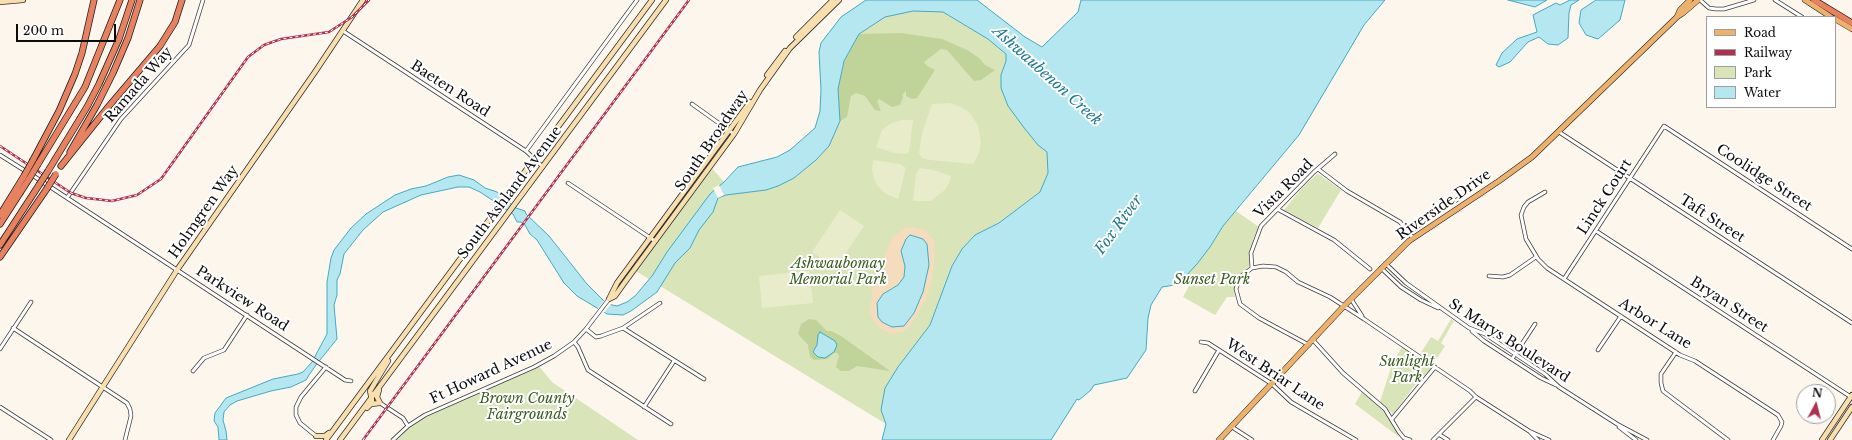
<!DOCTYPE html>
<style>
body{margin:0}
#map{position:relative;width:1852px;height:440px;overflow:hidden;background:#fdf6ec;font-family:"Libre Baskerville",serif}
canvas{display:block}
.legend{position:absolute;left:1706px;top:16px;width:130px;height:92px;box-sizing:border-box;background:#fff;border:1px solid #9e9e9e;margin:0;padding:5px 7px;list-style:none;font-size:12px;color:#0c0c0c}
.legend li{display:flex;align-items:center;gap:8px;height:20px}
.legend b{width:20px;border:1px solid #9e9e9e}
.north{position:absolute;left:1796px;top:384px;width:40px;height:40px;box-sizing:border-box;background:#fff;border:1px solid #9e9e9e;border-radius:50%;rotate:7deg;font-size:11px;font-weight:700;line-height:16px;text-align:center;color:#0c0c0c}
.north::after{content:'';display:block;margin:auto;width:14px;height:18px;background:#af3152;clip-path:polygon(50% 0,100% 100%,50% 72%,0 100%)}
.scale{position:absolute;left:16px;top:24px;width:100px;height:18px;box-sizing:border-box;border:2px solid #0c0c0c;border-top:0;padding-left:5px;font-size:12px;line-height:14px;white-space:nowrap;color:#0c0c0c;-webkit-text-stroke:3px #fff;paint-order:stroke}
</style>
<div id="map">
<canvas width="1852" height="440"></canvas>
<ul class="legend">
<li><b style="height:5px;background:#ecb26d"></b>Road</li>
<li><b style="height:5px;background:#af3152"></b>Railway</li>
<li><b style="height:11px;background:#d9e4b9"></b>Park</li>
<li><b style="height:11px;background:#b5e7f0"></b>Water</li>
</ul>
<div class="north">N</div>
<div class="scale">200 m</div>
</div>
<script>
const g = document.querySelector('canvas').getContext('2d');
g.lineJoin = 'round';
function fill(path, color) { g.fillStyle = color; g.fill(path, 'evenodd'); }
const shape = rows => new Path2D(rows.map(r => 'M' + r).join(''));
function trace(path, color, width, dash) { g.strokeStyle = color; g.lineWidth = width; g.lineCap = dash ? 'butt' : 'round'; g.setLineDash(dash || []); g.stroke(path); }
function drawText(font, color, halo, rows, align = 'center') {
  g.font = font + ' "Libre Baskerville",serif'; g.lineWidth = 4; g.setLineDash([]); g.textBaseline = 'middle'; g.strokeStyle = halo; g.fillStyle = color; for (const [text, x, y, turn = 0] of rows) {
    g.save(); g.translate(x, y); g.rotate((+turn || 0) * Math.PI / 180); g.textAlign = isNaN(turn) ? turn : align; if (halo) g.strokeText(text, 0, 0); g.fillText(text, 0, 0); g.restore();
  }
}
fill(shape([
 [912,11,943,12,988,39,1006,54,1006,61,1001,75,1038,145,1047,152,1048,173,1040,192,999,223,975,235,962,249,952,266,930,325,898,367,881,410,886,424,634,270,710,166,724,182,726,195,766,190,840,121,838,89,844,61,859,34,885,17],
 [1317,174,1320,175,1341,190,1318,228,1284,210,1303,187],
 [1236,211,1259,227,1254,237,1249,257,1250,265,1236,280,1234,287,1235,297,1227,297,1215,315,1183,297,1189,286,1181,281,1210,247,1223,226],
 [1451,319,1454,321,1441,343,1445,346,1434,363,1420,354,1431,337,1438,341],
 [1403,346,1433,367,1415,385,1393,414,1380,402,1393,361],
 [538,365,552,382,638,440,393,440,408,426,425,415],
 [1362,392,1379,406,1389,416,1399,437,1355,404]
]), '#d9e4b9');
fill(shape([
 [901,33,942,39,967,50,979,58,985,65,995,70,981,80,974,81,947,50,941,49,924,62,927,66,935,70,917,98,912,99,906,96,906,91,902,95,903,97,900,105,892,107,879,99,877,101,881,111,875,110,865,96,856,93,851,96,847,117,840,121,838,89,844,62,859,34],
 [809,319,816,320,827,331,831,331,841,336,890,371,857,366,849,371,841,371,836,367,839,356,837,353,834,353,827,359,814,360,810,357,808,345,798,334,801,324]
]), '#c0d49a');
fill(shape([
 [913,227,927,231,934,240,935,255,932,281,925,301,911,325,903,332,892,334,880,329,871,317,869,309,873,294,871,291,878,273,875,271,878,265,881,265,891,239,905,228]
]), '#f5dcbd');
fill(shape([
 [949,103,961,107,969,112,978,125,981,142,979,153,973,164,930,160,922,158,919,153,922,133,932,104],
 [901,120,913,120,909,152,906,154,894,153,876,147,882,130,890,124],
 [873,160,900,164,906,168,898,199,886,194,876,184,872,171],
 [920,168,933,170,951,176,950,181,945,190,931,201,913,201,916,174],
 [840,210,864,226,836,268,812,252],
 [809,271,813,303,762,308,759,276]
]), '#e8ecca');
const water = shape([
 [866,0,977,0,1025,37,1042,47,1078,12,1081,0,1385,0,1364,25,1299,135,1223,226,1210,247,1197,264,1183,279,1175,285,1162,287,1151,305,1148,318,1146,350,1127,378,1094,385,1091,390,1079,400,1077,399,1051,440,882,440,886,424,881,410,885,388,898,367,930,325,952,266,962,249,975,235,999,223,1040,192,1048,173,1047,152,1038,145,1025,129,1008,106,1001,88,1001,75,1006,61,1006,54,988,39,943,12,913,11,885,17,859,34,844,61,838,89,840,121,829,146,816,160,794,178,778,186,766,190,726,195,718,198,713,212,699,230,690,248,675,263,657,292,631,311,623,315,607,314,577,296,564,283,537,240,530,234,525,225,521,222,517,222,513,214,480,192,469,187,458,187,421,195,383,212,363,230,344,254,340,274,337,280,337,295,334,305,337,339,316,365,309,375,306,380,291,387,271,391,237,401,230,405,224,412,223,420,226,431,227,440,219,440,218,427,214,421,215,413,226,398,273,379,298,374,303,372,312,362,327,334,327,282,331,258,334,250,351,228,366,214,395,195,411,189,426,186,448,177,459,175,474,180,485,188,497,192,516,208,525,211,526,214,549,236,587,284,604,301,612,305,617,306,627,302,635,296,652,276,667,252,710,194,724,182,738,167,777,157,790,150,815,128,820,111,821,90,819,52,821,43,841,17,866,0],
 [1508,0,1547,0,1535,7,1508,0],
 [1570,0,1579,0,1571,5,1569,13,1568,38,1558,45,1548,44,1539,37,1528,42,1510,62,1499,67,1496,65,1502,53,1517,39,1537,32,1533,15,1556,3,1560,5,1570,0],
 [1596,0,1625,0,1620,20,1598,39,1586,35,1579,23,1581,10,1596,0],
 [910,235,923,239,927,244,929,265,923,292,914,313,904,326,892,327,882,322,878,317,877,303,883,294,898,285,904,277,905,266,901,251,906,239,910,235],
 [820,332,835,341,837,345,834,352,825,358,818,357,813,352,817,345,818,335,820,332]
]);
fill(water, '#b5e7f0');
trace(water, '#43aac1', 1);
fill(shape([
 [719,185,724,195,718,198,713,188],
 [605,299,612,303,603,314,596,311]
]), '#fdf6ec');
const street = shape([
 [1700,0,1709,8,1716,9,1724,9,1754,0],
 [1775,0,1802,17],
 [343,31,526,151,543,167],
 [692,104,734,134],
 [1559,132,1852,323],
 [526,151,637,0],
 [0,155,27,172],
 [1318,169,1347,191,1400,222,1413,238],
 [32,175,345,380,351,381],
 [568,183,655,241],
 [1545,192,1528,202,1524,207,1521,215,1526,239,1538,259,1547,268,1680,355,1695,361,1778,415,1782,422,1781,426,1773,440],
 [67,198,121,119,189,45,203,0],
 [1279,210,1334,240,1370,269],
 [1596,231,1851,397],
 [1408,233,1461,197],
 [1386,264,1406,283,1469,328,1485,334,1545,374,1559,387,1617,424,1647,440],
 [1252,268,1251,253,1261,226,1314,172,1335,154],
 [1381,268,1401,287,1421,300,1438,308],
 [1489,276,1503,277,1510,275,1536,257],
 [1564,279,1664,126,1852,249],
 [1351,299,1362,316],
 [13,328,127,403,130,409,131,416,125,440],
 [623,328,704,379],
 [586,329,609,299],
 [1472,331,1484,341,1541,378,1556,385],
 [1313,340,1343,373,1385,409,1399,432,1404,438,1410,440],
 [574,342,578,347,588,370,671,424],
 [1201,342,1208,343,1272,384,1291,402,1356,440],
 [1309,345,1259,318,1240,304,1236,289,1240,277,1252,268,1263,266,1276,267,1286,272,1298,282,1330,297,1364,319,1470,391,1476,397,1529,431,1549,440],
 [0,349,31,302],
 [1598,350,1621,316],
 [1676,352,1661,374,1661,383,1663,391,1728,440],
 [1512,359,1535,324],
 [193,371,204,358,224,350,247,315],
 [1195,391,1219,350],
 [380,403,403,418,408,426],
 [0,407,51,440],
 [644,407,674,361],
 [1392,419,1435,367],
 [1232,427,1252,440],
 [1619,427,1636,440],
 [1530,432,1538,440],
 [1440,435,1448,440],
 [316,436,300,423,296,415,296,407,301,397,326,367],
 [393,440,408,426,425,415,534,367,554,356,574,342,586,329,596,337,601,336,623,328,660,303],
 [1433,440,1476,397]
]);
const secondary = shape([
 [0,2,23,0],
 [796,37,833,0],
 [767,75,785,51],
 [609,299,615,296,625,282,734,134,760,90,790,48,839,0],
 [609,299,617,283,750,102],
 [372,400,370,391,388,361],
 [367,408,371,404,380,403,377,397,379,390],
 [316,436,325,436,329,433],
 [69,440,177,270,315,72,363,0],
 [326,440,652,0],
 [340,440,666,0],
 [1822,440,1852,395],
 [1830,440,1852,407]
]);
const primary = shape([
 [1805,0,1831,17],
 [1677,17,1680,10,1690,0],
 [1835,19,1852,29],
 [1219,440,1344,306,1409,241,1499,181,1532,157,1677,17,1683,13,1698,0]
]);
const highway = shape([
 [1814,0,1852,23],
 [70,152,97,105,113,73,128,38,140,0],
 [33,160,59,111,75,74,82,53,94,0],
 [38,164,85,87,120,0],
 [61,166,109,106,160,46,175,22,182,0],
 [48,171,87,107,99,84,119,39,132,0],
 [0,215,24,176],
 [0,224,29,179],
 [0,245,39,185],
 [0,257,46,190]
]);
trace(street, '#3f3f3f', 4.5);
trace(secondary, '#2e2e2e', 6);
trace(primary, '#1d1d1d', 6);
trace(highway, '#1d1d1d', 7);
trace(street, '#fff', 3);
trace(secondary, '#f8dfad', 4.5);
trace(primary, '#ecb26d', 5);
trace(highway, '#e78160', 5.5);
const rail = shape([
 [0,146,71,193,86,198,112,201,137,195,161,179,248,57,264,45,281,39,329,32,352,17,369,0],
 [363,440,689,0]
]);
trace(rail, '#af3152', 2.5);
trace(rail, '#fff', 1, [3]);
const highwayBridge = shape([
 [24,176,33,160],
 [29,179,38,164],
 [39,185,48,171],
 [46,190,56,174]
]);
trace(highwayBridge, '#1d1d1d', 7, []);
trace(highwayBridge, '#e78160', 5.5);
drawText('14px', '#0c0c0c', '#fff', [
 ["Ramada Way",139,85,-49],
 ["Baeten Road",450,89,33],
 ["South Broadway",712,141,-56],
 ["Coolidge Street",1764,178,33],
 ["Vista Road",1284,189,-45],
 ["South Ashland Avenue",510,193,-53],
 ["Linck Court",1605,197,-57],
 ["Riverside Drive",1444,205,-35],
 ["Holmgren Way",204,212,-55],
 ["Taft Street",1712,219,33],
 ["Parkview Road",242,299,33],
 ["Bryan Street",1729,305,33],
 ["Arbor Lane",1655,324,32],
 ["St Marys Boulevard",1509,341,33],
 ["Ft Howard Avenue",491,372,-25],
 ["West Briar Lane",1275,375,34]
]);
drawText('italic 14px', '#3b5d22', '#fff', [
 ["Ashwaubomay",838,264],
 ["Memorial Park",838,280],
 ["Sunset Park",1212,280],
 ["Sunlight",1407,362],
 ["Park",1407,378],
 ["Brown County",527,399],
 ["Fairgrounds",527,415]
]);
drawText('italic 15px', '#217992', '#fff', [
 ["Ashwaubenon Creek",1047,76,42],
 ["Fox River",1119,225,-54]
]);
</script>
